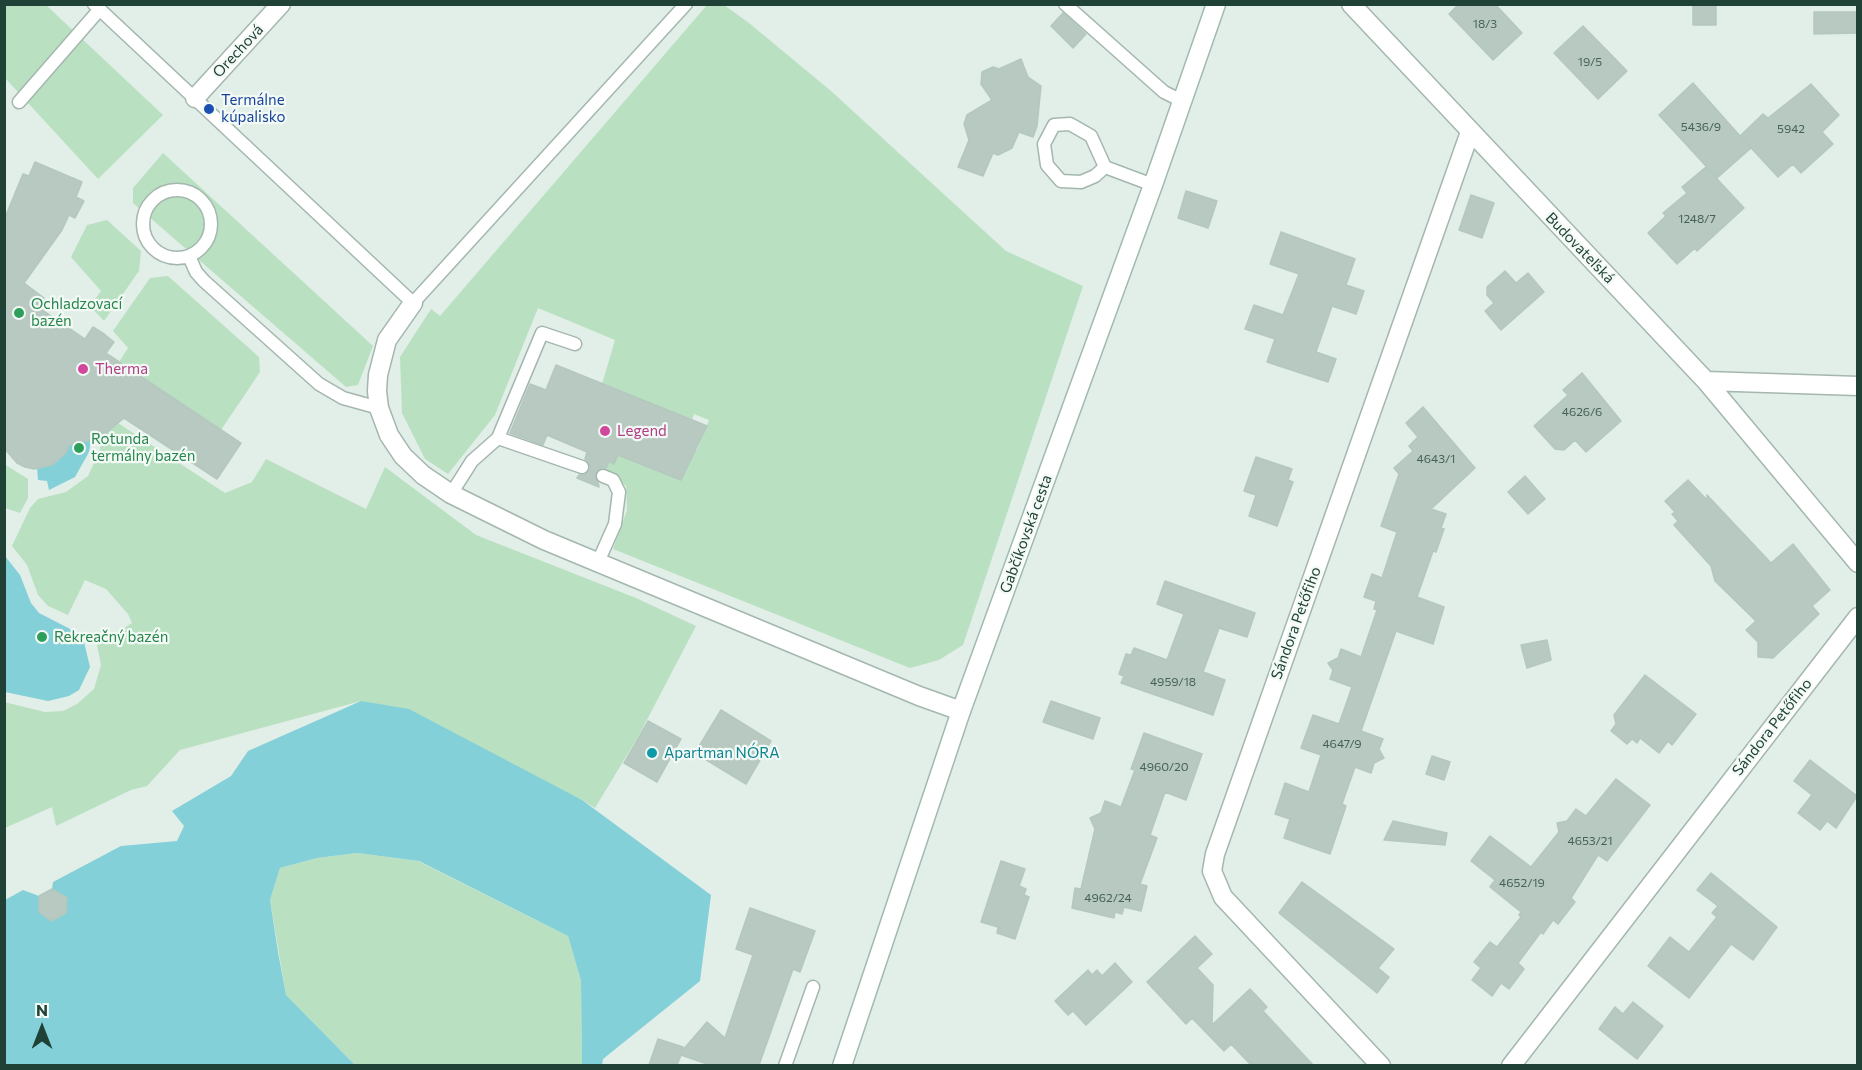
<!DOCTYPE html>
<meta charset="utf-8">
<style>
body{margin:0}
#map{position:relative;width:1862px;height:1070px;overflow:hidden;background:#e2eee8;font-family:Commissioner,sans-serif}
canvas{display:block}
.frame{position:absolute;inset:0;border:6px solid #204136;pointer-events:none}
.north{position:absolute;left:12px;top:998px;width:60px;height:60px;-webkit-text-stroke:4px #f3faf6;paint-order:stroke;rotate:0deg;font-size:16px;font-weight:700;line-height:24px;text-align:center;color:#204136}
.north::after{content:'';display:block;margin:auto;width:21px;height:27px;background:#204136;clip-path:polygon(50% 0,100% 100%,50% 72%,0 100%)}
</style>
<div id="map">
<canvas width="1862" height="1070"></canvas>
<div class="frame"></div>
<div class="north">N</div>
</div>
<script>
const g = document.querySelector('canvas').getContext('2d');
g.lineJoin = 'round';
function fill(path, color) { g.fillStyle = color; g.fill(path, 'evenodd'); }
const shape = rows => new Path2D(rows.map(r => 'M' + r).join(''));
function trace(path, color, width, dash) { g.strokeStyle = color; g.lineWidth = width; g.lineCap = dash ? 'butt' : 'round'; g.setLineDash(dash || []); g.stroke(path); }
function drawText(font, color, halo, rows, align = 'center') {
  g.font = font + ' Commissioner,sans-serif'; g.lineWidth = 4.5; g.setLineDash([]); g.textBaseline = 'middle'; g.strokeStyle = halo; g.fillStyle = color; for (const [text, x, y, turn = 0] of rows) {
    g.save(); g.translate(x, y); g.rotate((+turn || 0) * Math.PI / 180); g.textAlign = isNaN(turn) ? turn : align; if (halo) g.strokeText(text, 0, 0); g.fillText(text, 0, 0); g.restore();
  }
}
fill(shape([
 [5,5,46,5,163,115,98,179,5,78],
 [707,5,724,5,749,23,831,91,1006,251,1083,286,963,645,939,660,910,668,613,549,627,510,626,486,606,469,609,461,614,463,618,455,697,450,709,420,694,414,692,420,602,384,615,340,538,308,495,415,448,474,425,459,402,413,400,357,431,309,440,316],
 [163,153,373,346,358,385,346,387,133,203,133,188],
 [107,220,141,251,139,271,104,321,90,306,101,291,71,257,87,225],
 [168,276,259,357,260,372,221,430,119,362,128,348,113,331,150,278],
 [118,423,225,493,252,482,266,459,366,509,385,467,476,535,636,598,696,626,639,735,595,808,582,800,361,701,180,750,147,786,131,790,56,826,52,807,5,828,4,702,45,712,63,711,77,704,94,689,101,665,97,645,132,623,128,614,106,589,85,580,68,615,48,606,38,595,27,565,12,546,30,508,38,499,66,492,88,476,100,450,100,438],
 [4,464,28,479,28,498,20,513,5,508],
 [357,853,418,861,568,936,581,981,582,1065,355,1065,286,995,270,900,280,868,317,858]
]), '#b9e1c1');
fill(shape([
 [71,436,91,440,89,452,75,477,49,490,47,481,38,480,37,468,52,465,59,460,52,453,66,453],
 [5,556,20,575,31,603,39,613,76,632,84,642,90,667,79,690,69,696,48,701,5,692],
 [361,701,409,709,582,800,711,895,700,981,603,1059,602,1065,582,1065,581,981,568,936,419,861,357,853,317,858,280,868,270,900,278,952,286,995,355,1065,5,1066,5,900,23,890,39,896,52,889,53,882,121,846,177,841,184,826,172,811,231,776,248,751]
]), '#84d0d8');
const building = shape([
 [1459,4,1495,4,1522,33,1493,60,1449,14,1459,4],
 [1693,4,1716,4,1716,25,1693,25,1693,4],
 [1814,12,1857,12,1857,33,1814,34,1814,12],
 [1063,13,1086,34,1073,48,1051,26,1063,13],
 [1583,26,1627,71,1598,99,1554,53,1583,26],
 [1021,59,1028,77,1041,86,1037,126,1033,137,1019,132,1012,148,998,155,993,153,983,176,958,167,969,140,964,124,967,115,992,100,981,84,982,72,993,67,999,69,1021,59],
 [1693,83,1740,136,1763,114,1768,118,1811,84,1839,115,1822,132,1833,144,1801,173,1793,164,1778,177,1741,137,1751,148,1717,178,1659,115,1693,83],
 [35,162,82,182,76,197,84,201,75,218,69,215,62,230,24,283,44,298,38,307,85,339,93,327,104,334,114,342,106,353,241,443,217,479,124,418,100,438,69,445,66,453,52,465,34,469,25,467,17,463,4,448,4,220,23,174,29,176,35,162],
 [1706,167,1744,208,1697,251,1695,248,1677,264,1648,233,1666,216,1663,213,1687,193,1682,187,1706,167],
 [1186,191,1217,201,1208,228,1178,218,1186,191],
 [1471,195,1494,203,1482,238,1459,230,1471,195],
 [1281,232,1355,259,1346,285,1364,291,1356,314,1332,306,1316,352,1336,359,1328,382,1267,362,1275,339,1245,329,1254,305,1283,315,1299,274,1270,264,1281,232],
 [1505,271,1516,283,1528,273,1544,292,1501,330,1485,311,1494,303,1487,295,1487,287,1505,271],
 [556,365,707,426,681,480,618,455,614,464,609,461,606,468,601,468,596,472,599,487,577,478,579,475,584,475,590,470,590,465,585,459,587,452,547,435,543,445,510,433,530,384,546,390,556,365],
 [1582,373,1621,421,1586,452,1575,440,1564,450,1555,449,1534,426,1568,395,1563,390,1582,373],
 [1423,407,1475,468,1431,509,1446,514,1441,528,1444,529,1436,552,1433,551,1417,597,1444,607,1433,644,1396,631,1361,731,1383,739,1379,749,1384,758,1374,763,1371,773,1355,767,1342,804,1346,806,1330,854,1284,838,1290,819,1275,814,1285,783,1309,792,1321,755,1301,748,1313,715,1339,724,1352,687,1330,679,1333,670,1328,663,1338,658,1341,649,1361,657,1377,610,1374,609,1376,601,1364,597,1372,574,1382,578,1397,532,1381,526,1399,474,1394,468,1413,451,1409,446,1418,437,1406,423,1423,407],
 [1256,457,1292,469,1288,480,1293,482,1277,526,1249,516,1256,495,1244,491,1256,457],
 [1525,476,1545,499,1528,514,1508,492,1525,476],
 [1688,480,1707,500,1707,495,1771,563,1793,544,1830,590,1812,606,1819,614,1773,658,1758,657,1758,642,1746,630,1756,621,1715,581,1711,566,1674,525,1678,521,1672,514,1675,512,1665,501,1688,480],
 [1165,581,1255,613,1247,637,1219,628,1203,672,1225,680,1213,715,1121,683,1124,676,1119,674,1126,654,1131,655,1134,648,1167,660,1184,614,1157,604,1165,581],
 [1547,640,1551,660,1527,668,1521,645,1547,640],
 [1645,675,1696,714,1672,745,1668,741,1659,753,1640,738,1637,743,1632,739,1627,744,1611,731,1616,724,1614,715,1645,675],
 [1051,701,1100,718,1093,739,1043,722,1051,701],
 [721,710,771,741,746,784,695,753,721,710],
 [648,721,681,739,657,782,624,763,648,721],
 [1144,733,1202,754,1186,800,1165,792,1150,835,1157,838,1140,884,1147,886,1141,911,1124,907,1122,914,1115,912,1114,918,1072,908,1075,888,1081,889,1095,829,1090,818,1101,813,1105,801,1121,807,1135,770,1131,769,1144,733],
 [1432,756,1450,762,1444,780,1426,774,1432,756],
 [1810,760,1857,796,1836,828,1827,821,1820,830,1798,813,1812,795,1794,781,1810,760],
 [1616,779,1650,805,1607,861,1598,855,1571,898,1575,902,1558,924,1553,920,1543,934,1541,932,1518,963,1524,969,1509,989,1501,983,1492,996,1472,980,1481,968,1474,962,1490,942,1497,947,1521,917,1519,915,1521,912,1490,887,1495,880,1471,861,1490,836,1531,867,1559,832,1557,823,1567,821,1576,809,1586,816,1616,779],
 [1393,821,1447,833,1445,845,1384,840,1393,821],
 [1001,861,1025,869,1019,886,1026,889,1024,895,1029,897,1015,939,997,933,998,927,981,922,1001,861],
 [1711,873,1777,927,1753,960,1731,944,1689,998,1648,966,1670,937,1689,952,1717,917,1712,913,1718,906,1697,890,1711,873],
 [1302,882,1394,949,1378,968,1389,977,1377,993,1279,913,1302,882],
 [52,889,67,898,66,913,51,921,39,912,39,896,52,889],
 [750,908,815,931,800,972,793,969,759,1065,710,1065,681,1055,677,1065,649,1065,658,1039,683,1047,682,1051,707,1022,725,1038,753,955,736,949,750,908],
 [1195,936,1212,954,1197,968,1213,985,1212,1025,1250,989,1267,1007,1263,1011,1313,1065,1251,1065,1231,1044,1224,1051,1192,1018,1186,1024,1147,982,1195,936],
 [1115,963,1132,982,1086,1025,1073,1011,1068,1015,1055,1001,1088,970,1092,975,1097,970,1102,976,1115,963],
 [1633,1002,1663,1026,1637,1059,1599,1029,1615,1007,1623,1014,1633,1002]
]);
fill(building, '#b7c9c1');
trace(building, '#b4c8bf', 1.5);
const service = shape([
 [94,4,413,303,686,4],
 [1065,4,1164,92,1182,101],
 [19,102,100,9],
 [1105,167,1095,176,1081,182,1061,181,1047,165,1044,144,1054,125,1070,124,1091,136,1105,167,1153,185],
 '143 224a34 34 0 1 1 68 0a34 34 0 1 1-68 0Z',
 [189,256,196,272,204,281,319,384,343,398,379,408],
 [498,438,542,333,575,344],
 [451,494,472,461,498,438,582,467],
 [598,562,615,524,619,492,613,480,603,476],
 [785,1066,813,987]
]);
const minor = shape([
 [1351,4,1706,381,1858,386],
 [195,98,281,4],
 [413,303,387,340,378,375,377,391,379,408,389,435,403,456,423,475,451,494,544,540,919,696,961,711],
 [1706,381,1858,563],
 [1381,1066,1223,897,1212,871,1215,854,1470,132],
 [1511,1066,1858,617]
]);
const secondary = shape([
 [842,1066,961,711,1153,185,1216,4]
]);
trace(service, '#a4b7af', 15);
trace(minor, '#a4b7af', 21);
trace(secondary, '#9fbbaf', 21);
trace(service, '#fff', 12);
trace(minor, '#fff', 18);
trace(secondary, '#fff', 18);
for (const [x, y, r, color] of [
 [209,109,6,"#1a4fb4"],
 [19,313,6,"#2e9e5b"],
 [83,369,6,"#d1479c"],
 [605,431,6,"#d1479c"],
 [79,448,6,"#2e9e5b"],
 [42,637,6,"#2e9e5b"],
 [652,753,6,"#0f9aa8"]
]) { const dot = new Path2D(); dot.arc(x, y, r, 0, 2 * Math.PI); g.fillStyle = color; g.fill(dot); trace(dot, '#f3faf6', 2); }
drawText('12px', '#466359', null, [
 ["18/3",1485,24],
 ["19/5",1590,62],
 ["5436/9",1701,127],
 ["5942",1791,129],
 ["1248/7",1697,219],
 ["4626/6",1582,412],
 ["4643/1",1436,459],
 ["4959/18",1173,682],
 ["4647/9",1342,744],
 ["4960/20",1164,767],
 ["4653/21",1590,841],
 ["4652/19",1522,883],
 ["4962/24",1108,898]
]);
drawText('15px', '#204136', '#f3faf6', [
 ["Orechová",238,51,-47],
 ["Budovateľská",1580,248,46],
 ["Gabčíkovská cesta",1026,534,-70],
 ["Sándora Petőfiho",1296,623,-70],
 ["Sándora Petőfiho",1772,727,-52]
]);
drawText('15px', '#164399', '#f3faf6', [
 ["Termálne",221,100],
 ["kúpalisko",221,117]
], 'left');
drawText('15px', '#27864d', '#f3faf6', [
 ["Ochladzovací",31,304],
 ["bazén",31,321],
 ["Rotunda",91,439],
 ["termálny bazén",91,456],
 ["Rekreačný bazén",54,637]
], 'left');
drawText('15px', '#b23c85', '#f3faf6', [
 ["Therma",95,369],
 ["Legend",617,431]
], 'left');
drawText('15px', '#0d838f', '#f3faf6', [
 ["Apartman NÓRA",664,753]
], 'left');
</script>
